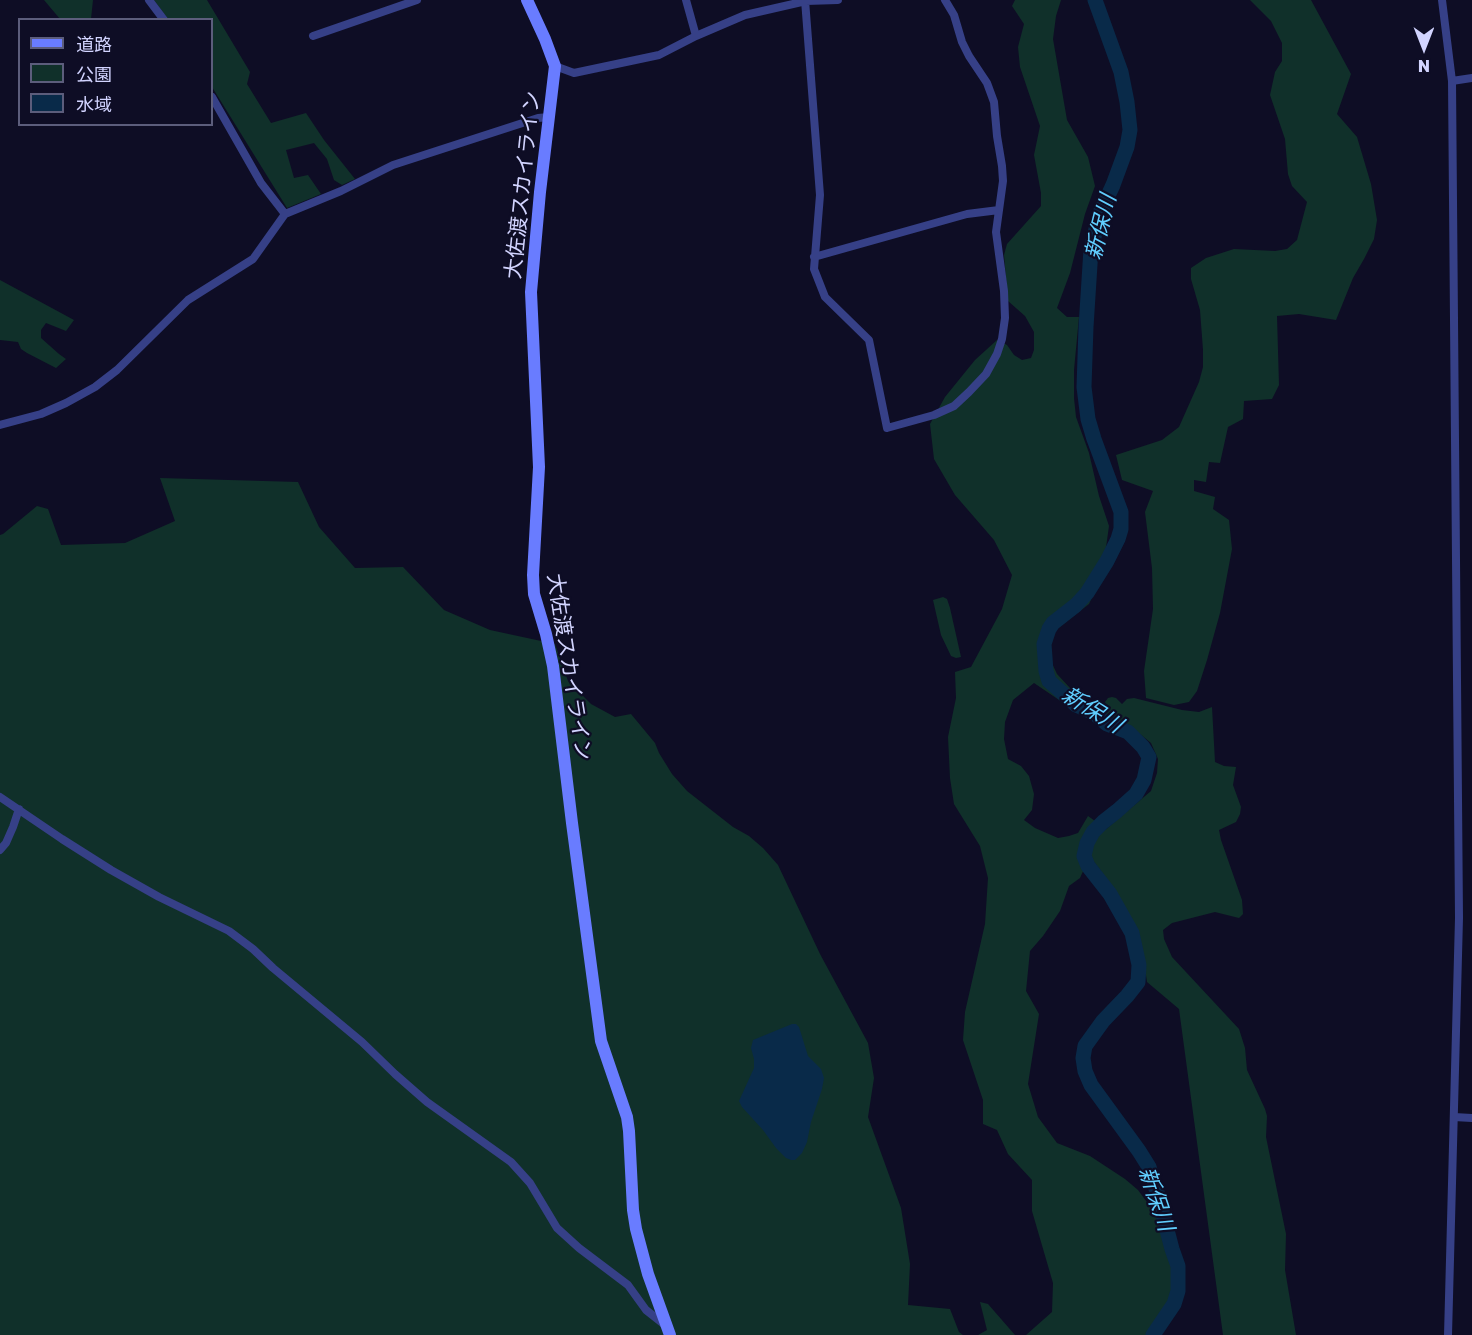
<!DOCTYPE html>
<meta charset="utf-8">
<style>
body{margin:0}
#map{position:relative;width:1472px;height:1335px;overflow:hidden;background:#0e0d25;font-family:"Golos Text","Noto Sans JP",sans-serif}
canvas{display:block}
.legend{position:absolute;left:18px;top:18px;width:195px;height:108px;box-sizing:border-box;background:#0e0d25;border:2px solid #5c5d7c;margin:0;padding:8px 10px;list-style:none;font-size:18px;color:#d2d4ff}
.legend li{display:flex;align-items:center;gap:12px;height:30px}
.legend b{width:30px;border:2px solid #5c5d7c}
.north{position:absolute;left:1394px;top:18px;width:60px;height:60px;-webkit-text-stroke:4px #0e0d25;paint-order:stroke;rotate:180deg;font-size:16px;font-weight:700;line-height:24px;text-align:center;color:#d2d4ff}
.north::after{content:'';display:block;margin:auto;width:21px;height:27px;background:#d2d4ff;clip-path:polygon(50% 0,100% 100%,50% 72%,0 100%)}
</style>
<div id="map">
<canvas width="1472" height="1335"></canvas>
<ul class="legend">
<li><b style="height:8px;background:#697cff"></b>道路</li>
<li><b style="height:16px;background:#10302a"></b>公園</li>
<li><b style="height:16px;background:#092a49"></b>水域</li>
</ul>
<div class="north">N</div>
</div>
<script>
const g = document.querySelector('canvas').getContext('2d');
g.lineJoin = 'round';
function fill(path, color) { g.fillStyle = color; g.fill(path, 'evenodd'); }
const shape = rows => new Path2D(rows.map(r => 'M' + r).join(''));
function trace(path, color, width, dash) { g.strokeStyle = color; g.lineWidth = width; g.lineCap = dash ? 'butt' : 'round'; g.setLineDash(dash || []); g.stroke(path); }
function drawText(font, color, halo, rows, align = 'center') {
  g.font = font + ' "Golos Text","Noto Sans JP",sans-serif'; g.lineWidth = 4.5; g.setLineDash([]); g.textBaseline = 'middle'; g.strokeStyle = halo; g.fillStyle = color; for (const [text, x, y, turn = 0] of rows) {
    g.save(); g.translate(x, y); g.rotate((+turn || 0) * Math.PI / 180); g.textAlign = isNaN(turn) ? turn : align; if (halo) g.strokeText(text, 0, 0); g.fillText(text, 0, 0); g.restore();
  }
}
fill(shape([
 [44,0,93,0,91,19,60,19],
 [154,0,207,0,250,72,247,84,271,123,306,113,324,140,355,179,342,185,334,180,327,159,314,143,286,150,294,178,308,175,321,194,287,208,212,87,212,20,168,19],
 [1015,0,1061,0,1056,16,1053,39,1067,120,1088,157,1095,186,1085,214,1070,273,1057,308,1067,317,1079,317,1074,370,1074,398,1076,417,1089,453,1099,496,1109,526,1102,576,1089,604,1052,633,1049,657,1057,674,1070,688,1086,695,1083,704,1074,708,1065,704,1034,683,1013,700,1005,722,1004,739,1008,759,1021,766,1029,776,1034,794,1032,810,1024,820,1035,828,1058,838,1069,836,1078,833,1088,816,1095,821,1084,840,1080,855,1084,869,1080,878,1069,886,1060,911,1043,936,1030,951,1026,991,1039,1014,1028,1084,1038,1117,1057,1143,1090,1156,1125,1179,1138,1190,1155,1213,1173,1269,1173,1290,1168,1305,1147,1335,1026,1335,1052,1312,1053,1283,1032,1211,1032,1180,1008,1154,997,1130,983,1124,983,1100,963,1040,965,1012,985,924,988,878,980,846,954,804,950,778,948,737,956,698,955,672,971,667,1002,609,1012,575,994,540,955,495,934,459,930,424,945,397,975,360,997,340,1007,345,1014,355,1022,360,1031,358,1034,350,1034,332,1025,316,1008,301,1004,255,1007,244,1041,206,1041,193,1034,155,1040,126,1020,67,1018,47,1024,24,1012,6],
 [1250,0,1311,0,1351,74,1337,114,1357,137,1371,184,1377,220,1374,239,1364,259,1353,278,1336,320,1299,314,1277,316,1279,385,1272,399,1244,401,1243,419,1228,427,1220,463,1209,462,1206,482,1194,480,1194,491,1215,497,1213,509,1229,520,1232,549,1220,613,1207,660,1197,691,1189,702,1174,705,1146,698,1144,671,1153,609,1152,568,1145,512,1153,491,1122,480,1116,455,1162,440,1179,427,1199,382,1203,367,1203,350,1200,310,1191,279,1191,268,1206,258,1234,249,1275,251,1287,249,1297,240,1307,202,1292,186,1288,174,1285,139,1270,95,1275,72,1282,61,1282,43,1271,21],
 [0,280,74,320,66,331,46,323,41,330,41,338,59,354,66,359,56,368,27,353,21,349,18,342,0,340],
 [160,478,298,482,319,527,355,568,403,567,444,610,490,630,555,644,568,681,591,704,615,717,631,714,655,743,659,753,672,774,687,791,733,827,749,836,763,848,778,865,820,954,868,1043,874,1078,868,1117,901,1208,910,1264,908,1305,950,1309,959,1332,963,1335,0,1335,0,535,3,534,37,506,48,509,61,545,125,543,175,521],
 [943,597,947,599,950,608,961,657,956,658,951,656,941,635,933,600],
 [1112,697,1116,698,1122,704,1127,699,1134,698,1182,710,1199,712,1212,707,1215,762,1224,766,1236,767,1233,785,1241,807,1240,814,1236,822,1219,830,1221,840,1242,900,1243,914,1239,918,1215,912,1172,923,1163,930,1164,939,1172,957,1239,1029,1245,1048,1247,1070,1265,1109,1267,1116,1266,1137,1286,1234,1285,1270,1296,1335,1223,1335,1179,1009,1147,982,1143,955,1132,923,1110,883,1091,858,1092,845,1098,836,1151,791,1157,773,1158,759,1151,743,1129,725,1113,721,1107,718,1104,711,1107,708,1105,702,1108,698],
 [980,1302,988,1304,1015,1335,1018,1335,978,1335,987,1330]
]), '#10302a');
fill(shape([
 [792,1024,796,1024,799,1027,808,1056,821,1069,824,1078,822,1089,811,1122,807,1142,802,1153,795,1160,791,1160,786,1158,776,1148,763,1130,742,1107,739,1101,754,1068,754,1059,751,1048,753,1040]
]), '#092a49');
trace(shape([
 [1095,0,1121,72,1127,102,1130,130,1127,147,1113,185,1100,213,1091,249,1086,327,1084,387,1088,419,1094,439,1121,512,1121,529,1118,539,1107,561,1087,593,1076,605,1053,623,1049,629,1044,644,1046,671,1049,681,1076,705,1094,713,1107,724,1128,732,1143,747,1149,757,1144,780,1136,794,1117,811,1103,822,1093,832,1087,843,1084,856,1088,866,1110,894,1132,933,1139,965,1138,982,1127,996,1103,1021,1085,1046,1083,1058,1085,1071,1091,1085,1139,1151,1149,1167,1157,1192,1172,1249,1178,1266,1178,1291,1174,1304,1153,1335]
]), '#092a49', 15);
trace(shape([
 [149,0,164,20],
 [686,0,696,36],
 [805,0,820,195,814,269,825,297,869,340,887,428,934,415,954,406,969,392,986,374,997,354,1002,339,1005,318,1004,291,996,232,1003,181,1002,166,997,136,994,102,987,83,969,56,962,42,954,15,945,0],
 [1442,0,1452,81,1459,918,1448,1335],
 [313,36,417,0],
 [555,66,574,73,659,55,696,36,745,15,806,1,838,0],
 [1452,81,1472,78],
 [212,97,261,183,285,214],
 [814,257,967,214,999,210],
 [0,425,41,414,66,403,95,387,117,370,188,300,253,259,285,214,341,191,393,165,538,118,549,117],
 [0,797,62,839,111,870,159,897,229,931,253,949,273,968,362,1042,395,1074,427,1102,511,1162,530,1183,557,1228,579,1248,628,1285,646,1310,665,1325],
 [0,850,6,843,13,827,19,809],
 [1454,1117,1472,1118]
]), '#364087', 8);
trace(shape([
 [527,0,545,39,555,66,540,192,531,292,539,467,533,575,534,594,546,634,553,666,572,823,601,1041,627,1117,629,1131,633,1210,636,1229,648,1274,670,1335]
]), '#697cff', 12);
drawText('21px', '#d2d4ff', '#0e0d25', [
 ["大佐渡スカイライン",523,185,-84],
 ["大佐渡スカイライン",569,667,81]
]);
drawText('italic 22px', '#60ceff', '#0e0d25', [
 ["新保川",1101,227,-76],
 ["新保川",1092,710,32],
 ["新保川",1156,1199,71]
]);
</script>
